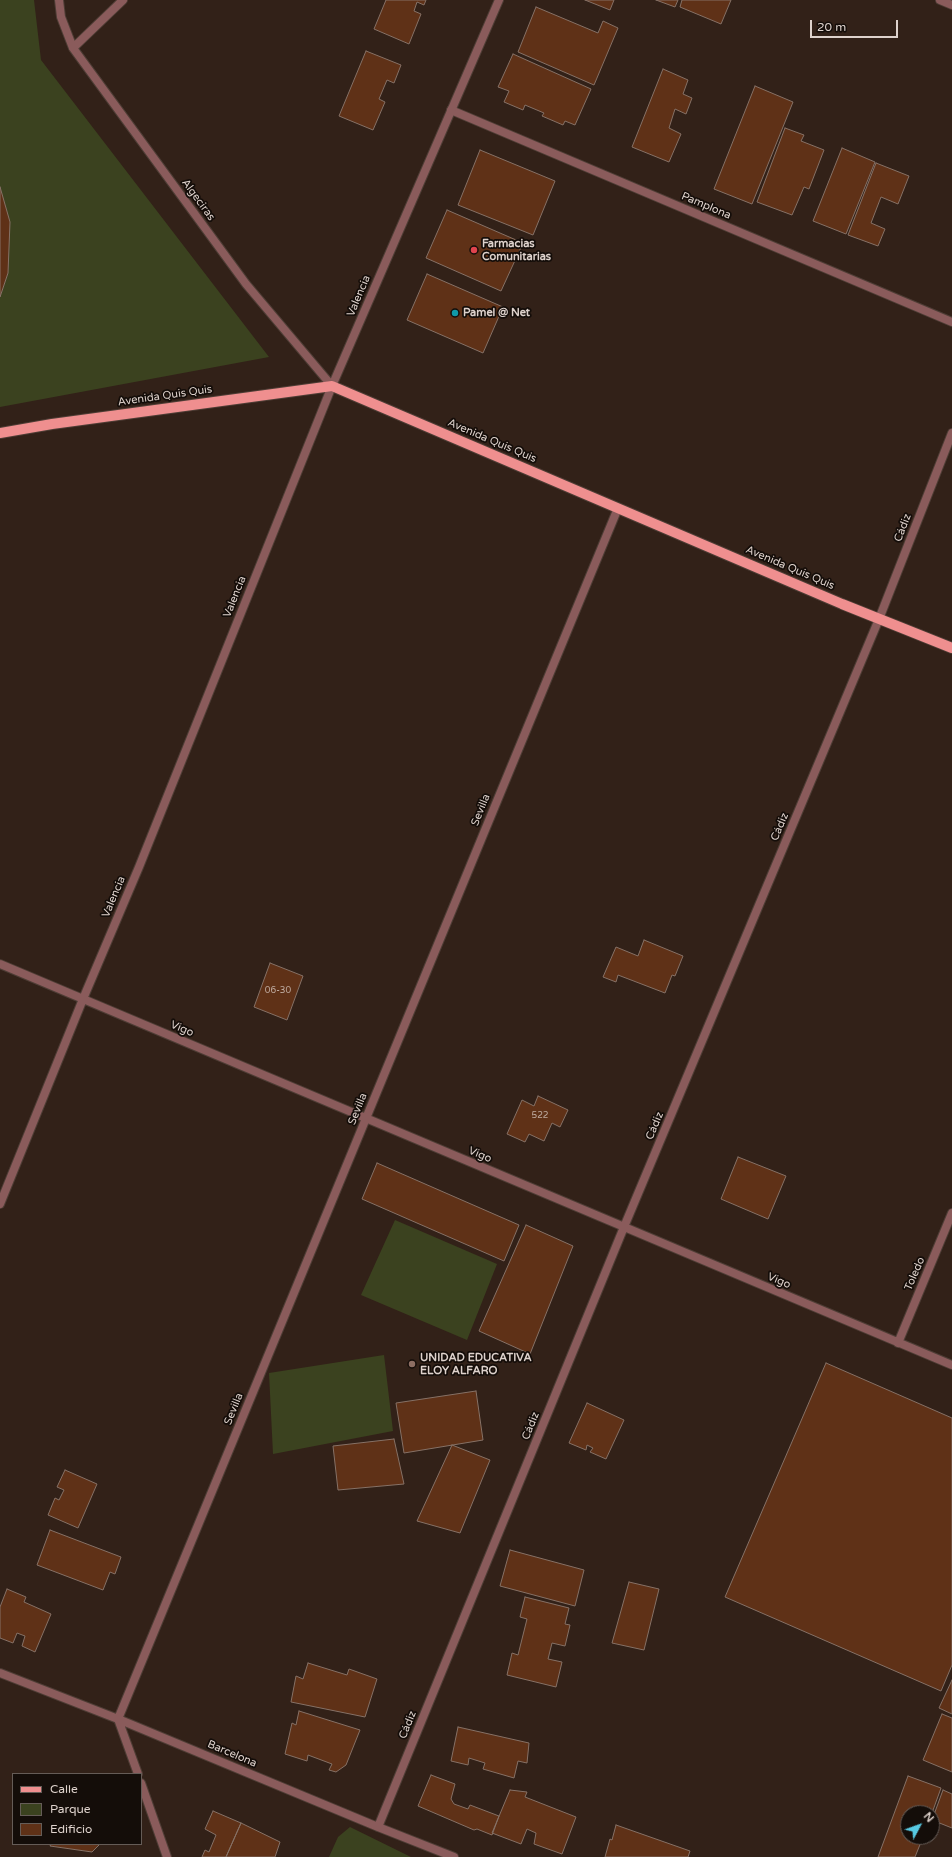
<!DOCTYPE html>
<meta charset="utf-8">
<style>
body{margin:0}
#map{position:relative;width:952px;height:1857px;overflow:hidden;background:#322118;font-family:"Varela Round",sans-serif}
canvas{display:block}
.legend{position:absolute;left:12px;top:1773px;width:130px;height:72px;box-sizing:border-box;background:#140d09;border:1px solid #655c57;margin:0;padding:5px 7px;list-style:none;font-size:12px;color:#ded2cc}
.legend li{display:flex;align-items:center;gap:8px;height:20px}
.legend b{width:20px;border:1px solid #655c57}
.north{position:absolute;left:900px;top:1805px;width:40px;height:40px;box-sizing:border-box;background:#140d09;border:1px solid #655c57;border-radius:50%;rotate:49deg;font-size:11px;font-weight:700;line-height:16px;text-align:center;color:#ded2cc}
.north::after{content:'';display:block;margin:auto;width:14px;height:18px;background:#57c9e2;clip-path:polygon(50% 0,100% 100%,50% 72%,0 100%)}
.scale{position:absolute;left:810px;top:20px;width:88px;height:18px;box-sizing:border-box;border:2px solid #ded2cc;border-top:0;padding-left:5px;font-size:12px;line-height:14px;white-space:nowrap;color:#ded2cc;-webkit-text-stroke:3px #140d09;paint-order:stroke}
</style>
<div id="map">
<canvas width="952" height="1857"></canvas>
<ul class="legend">
<li><b style="height:5px;background:#ef8f8f"></b>Calle</li>
<li><b style="height:11px;background:#3b421f"></b>Parque</li>
<li><b style="height:11px;background:#5f3117"></b>Edificio</li>
</ul>
<div class="north">N</div>
<div class="scale">20 m</div>
</div>
<script>
const g = document.querySelector('canvas').getContext('2d');
g.lineJoin = 'round';
function fill(path, color) { g.fillStyle = color; g.fill(path, 'evenodd'); }
const shape = rows => new Path2D(rows.map(r => 'M' + r).join(''));
function trace(path, color, width, dash) { g.strokeStyle = color; g.lineWidth = width; g.lineCap = dash ? 'butt' : 'round'; g.setLineDash(dash || []); g.stroke(path); }
function drawText(font, color, halo, rows, align = 'center') {
  g.font = font + ' "Varela Round",sans-serif'; g.lineWidth = 3.5; g.setLineDash([]); g.textBaseline = 'middle'; g.strokeStyle = halo; g.fillStyle = color; for (const [text, x, y, turn = 0] of rows) {
    g.save(); g.translate(x, y); g.rotate((+turn || 0) * Math.PI / 180); g.textAlign = isNaN(turn) ? turn : align; if (halo) g.strokeText(text, 0, 0); g.fillText(text, 0, 0); g.restore();
  }
}
fill(shape([
 [0,0,34,0,41,60,269,357,0,407],
 [395,1220,497,1264,467,1340,361,1295],
 [384,1355,393,1431,273,1454,269,1373],
 [350,1827,411,1857,329,1857,338,1837]
]), '#3b421f');
const building = shape([
 [386,0,426,0,424,5,417,2,414,11,421,14,409,44,374,29,386,0],
 [585,0,614,0,610,10,585,0],
 [656,0,678,0,675,7,656,0],
 [682,0,731,0,721,24,680,7,682,0],
 [536,7,598,33,603,21,618,28,594,85,518,52,536,7],
 [366,51,401,65,394,83,387,80,379,99,385,102,373,130,339,116,366,51],
 [513,54,591,89,575,125,565,121,563,125,542,116,544,113,525,105,523,110,504,102,509,91,498,87,513,54],
 [663,69,688,80,683,94,692,98,686,114,675,109,669,128,681,134,669,162,632,147,663,69],
 [755,86,793,102,752,204,714,189,755,86],
 [785,128,804,135,801,141,824,150,809,189,804,187,792,215,757,202,785,128],
 [842,148,875,162,846,234,813,221,842,148],
 [480,150,555,181,533,235,458,205,480,150],
 [876,163,909,176,898,204,881,197,871,223,885,229,878,246,848,235,876,163],
 [0,187,10,222,8,273,0,297,0,187],
 [447,210,523,243,501,291,426,258,447,210],
 [427,274,503,307,483,353,407,320,427,274],
 [644,940,683,956,675,976,672,975,665,993,618,975,616,982,603,977,616,947,638,956,644,940],
 [270,963,303,976,287,1020,254,1007,270,963],
 [538,1096,568,1110,560,1127,552,1123,544,1141,529,1134,525,1142,507,1134,522,1100,534,1106,538,1096],
 [738,1157,786,1176,768,1219,721,1199,738,1157],
 [377,1163,519,1225,504,1261,362,1199,377,1163],
 [526,1225,573,1246,530,1354,479,1331,526,1225],
 [826,1363,952,1418,952,1665,941,1691,725,1597,826,1363],
 [476,1391,483,1440,404,1453,396,1403,476,1391],
 [587,1403,624,1420,606,1459,590,1452,593,1448,587,1445,586,1450,569,1443,587,1403],
 [394,1439,404,1484,338,1490,333,1446,394,1439],
 [452,1445,490,1460,460,1533,417,1521,452,1445],
 [65,1470,97,1484,78,1528,48,1515,55,1498,59,1500,64,1490,57,1487,65,1470],
 [50,1530,121,1557,115,1574,110,1572,103,1590,37,1565,50,1530],
 [510,1550,584,1570,575,1606,500,1586,510,1550],
 [629,1582,659,1589,644,1650,612,1643,629,1582],
 [7,1589,26,1597,24,1602,51,1614,35,1652,22,1646,25,1636,17,1633,13,1643,0,1638,0,1607,7,1589],
 [525,1597,569,1608,565,1624,570,1625,565,1646,552,1643,548,1659,562,1662,556,1687,507,1675,512,1653,518,1655,527,1619,520,1617,525,1597],
 [308,1663,347,1675,349,1669,377,1679,365,1717,291,1702,296,1676,303,1679,308,1663],
 [952,1680,952,1714,939,1708,952,1680],
 [299,1711,360,1730,346,1765,336,1772,329,1770,332,1764,308,1755,307,1761,285,1754,292,1723,296,1725,299,1711],
 [942,1714,952,1718,952,1772,923,1760,942,1714],
 [458,1727,529,1743,527,1763,518,1761,514,1778,483,1769,485,1763,469,1758,468,1765,451,1761,458,1727],
 [431,1775,455,1784,451,1799,454,1804,468,1809,470,1805,499,1816,492,1835,477,1829,474,1830,418,1806,431,1775],
 [908,1776,941,1788,932,1813,908,1813,908,1837,923,1837,915,1857,878,1857,908,1776],
 [510,1790,527,1792,525,1797,576,1817,562,1854,534,1844,536,1833,527,1829,521,1844,492,1833,510,1790],
 [943,1790,952,1794,952,1828,932,1820,943,1790],
 [213,1811,241,1823,226,1857,202,1857,205,1850,209,1852,216,1835,205,1829,213,1811],
 [241,1823,280,1842,275,1857,226,1857,241,1823],
 [616,1825,690,1851,688,1857,605,1857,610,1839,612,1840,616,1825],
 [51,1844,100,1844,92,1852,50,1846,51,1844]
]);
fill(building, '#5f3117');
trace(building, '#867166', 1);
const minor = shape([
 [940,0,952,5],
 [73,48,123,0],
 [451,110,952,322],
 [0,964,952,1365],
 [0,1204,83,999,139,867,332,386,246,284,73,48,61,17,59,0],
 [898,1343,952,1213],
 [0,1673,118,1719,378,1827,454,1857],
 [118,1719,618,508],
 [118,1719,138,1774],
 [141,1783,167,1857],
 [378,1827,624,1227,879,619,952,433]
]);
const tertiary = shape([
 [332,386,499,0]
]);
const primary = shape([
 [0,433,52,424,332,386,842,604,952,648]
]);
trace(minor, '#4e3d35', 10);
trace(tertiary, '#4e3d35', 10);
trace(primary, '#4e3d35', 12);
trace(minor, '#8a5b5b', 8);
trace(tertiary, '#8a5b5b', 8);
trace(primary, '#ef8f8f', 10);
for (const [x, y, r, color] of [
 [474,250,4,"#e0444e"],
 [455,313,4,"#0f9aa8"],
 [412,1364,4,"#8d6e63"]
]) { const dot = new Path2D(); dot.arc(x, y, r, 0, 2 * Math.PI); g.fillStyle = color; g.fill(dot); trace(dot, '#140d09', 1.5); }
drawText('9px', '#beaa9f', null, [
 ["06-30",278,991],
 ["522",540,1116]
]);
drawText('11px', '#ded2cc', '#140d09', [
 ["Algeciras",198,200,54],
 ["Pamplona",706,206,23],
 ["Valencia",359,296,-67],
 ["Avenida Quis Quis",165,396,-8],
 ["Avenida Quis Quis",492,441,23],
 ["Cádiz",903,528,-69],
 ["Avenida Quis Quis",790,568,23],
 ["Valencia",235,597,-68],
 ["Sevilla",481,810,-68],
 ["Cádiz",780,827,-67],
 ["Valencia",114,897,-67],
 ["Vigo",182,1029,23],
 ["Sevilla",358,1109,-68],
 ["Cádiz",655,1126,-67],
 ["Vigo",480,1155,23],
 ["Toledo",915,1274,-67],
 ["Vigo",779,1281,23],
 ["Sevilla",234,1409,-68],
 ["Cádiz",531,1426,-68],
 ["Cádiz",408,1725,-68],
 ["Barcelona",232,1754,23]
]);
drawText('bold 11px', '#ded2cc', '#140d09', [
 ["Farmacias",482,244],
 ["Comunitarias",482,257],
 ["Pamel @ Net",463,313],
 ["UNIDAD EDUCATIVA",420,1358],
 ["ELOY ALFARO",420,1371]
], 'left');
</script>
